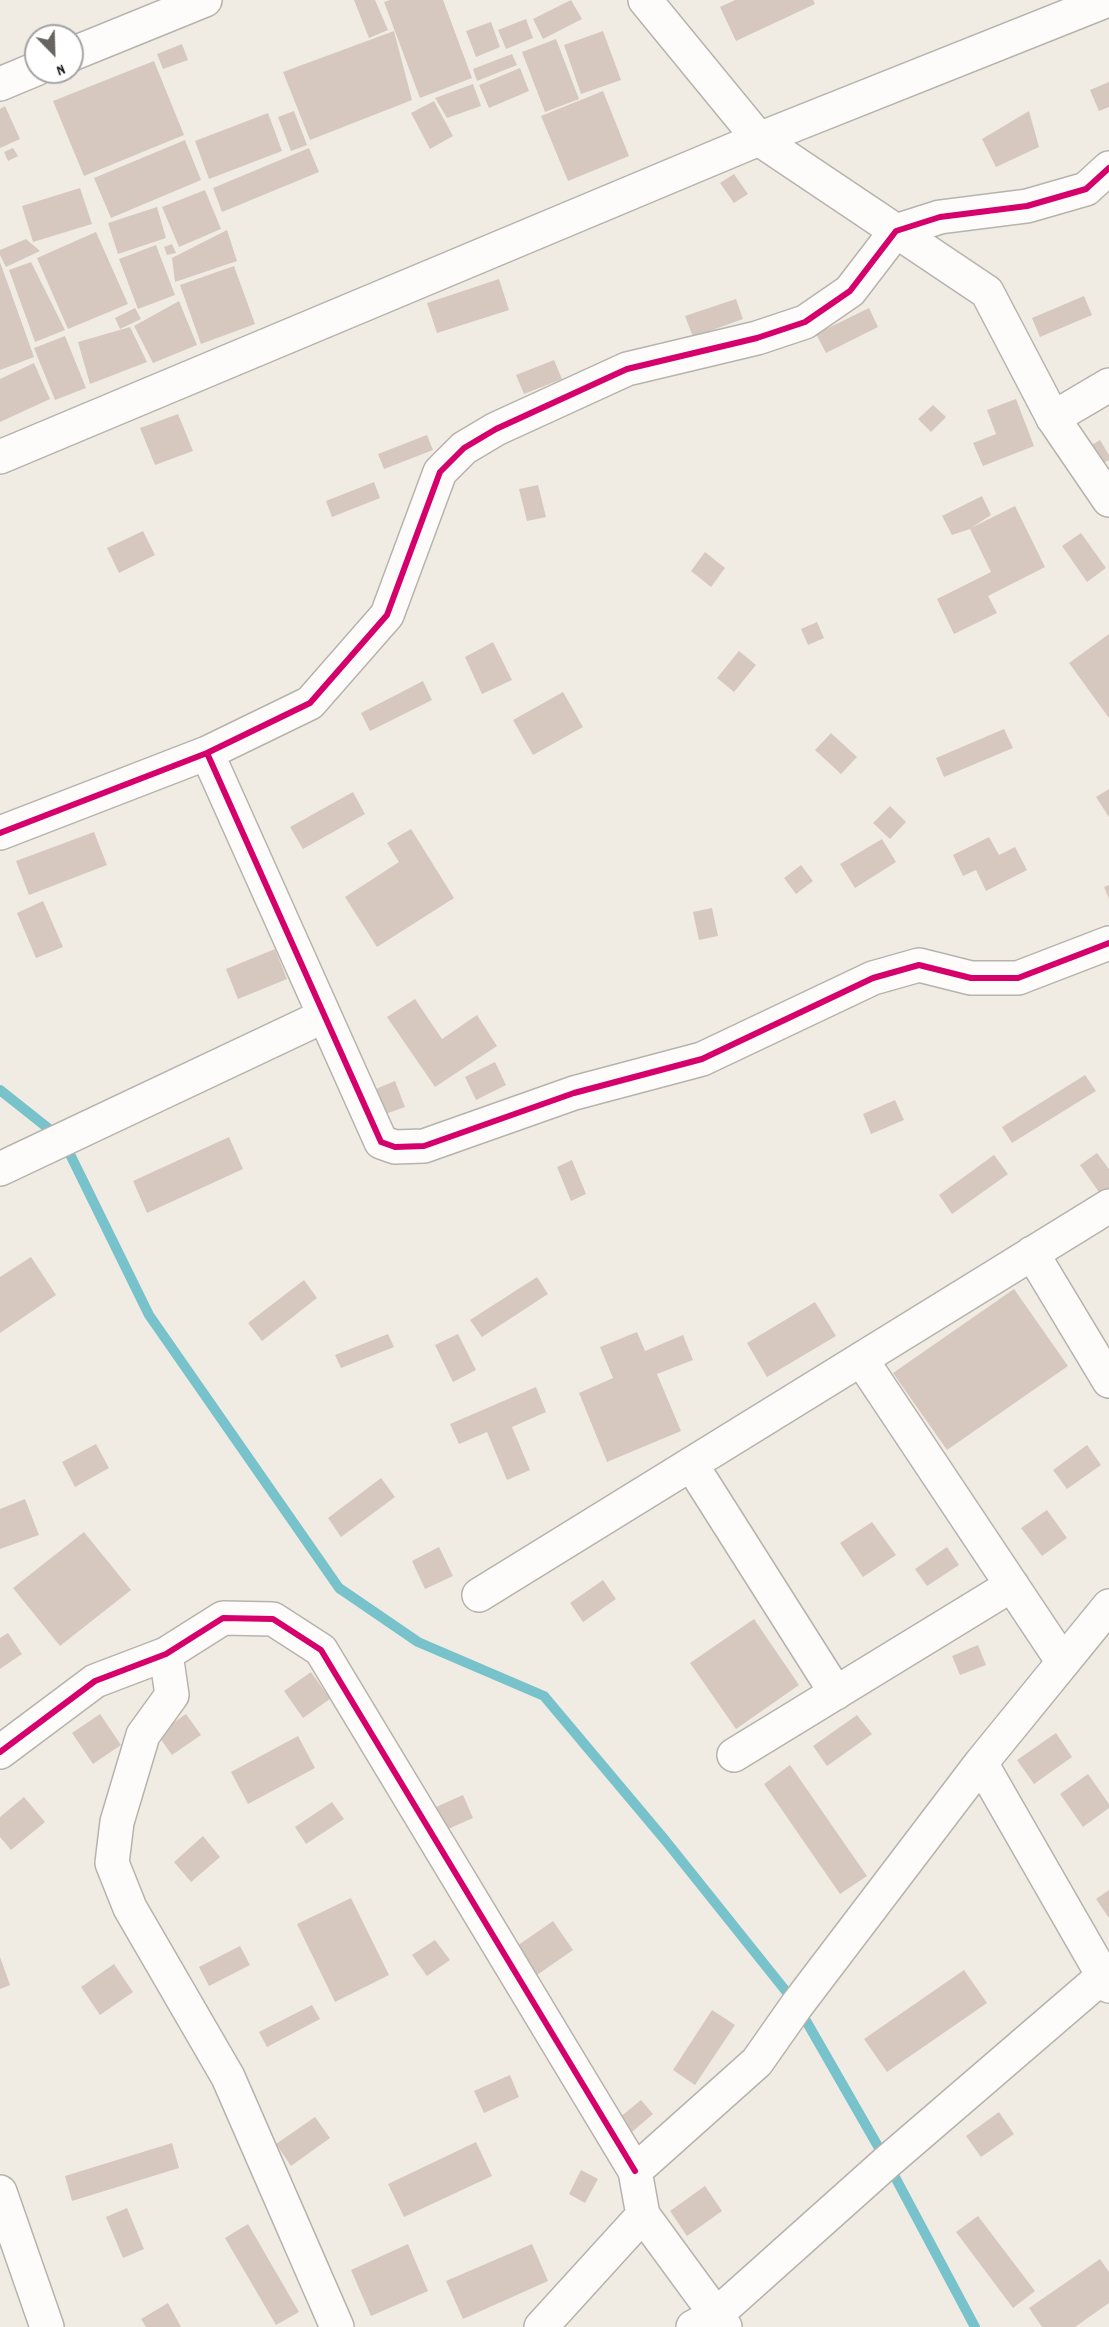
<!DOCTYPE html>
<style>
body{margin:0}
#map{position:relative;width:1109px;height:2327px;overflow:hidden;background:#f1ece3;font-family:Dekko,sans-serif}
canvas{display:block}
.north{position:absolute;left:24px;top:24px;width:60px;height:60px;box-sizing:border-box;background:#fff;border:2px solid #a4a4a4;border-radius:50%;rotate:157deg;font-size:16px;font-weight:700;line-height:24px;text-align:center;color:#1c1c1c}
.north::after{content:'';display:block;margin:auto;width:21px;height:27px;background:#676562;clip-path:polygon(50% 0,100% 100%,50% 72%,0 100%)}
</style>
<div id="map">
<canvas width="1109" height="2327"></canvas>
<div class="north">N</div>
</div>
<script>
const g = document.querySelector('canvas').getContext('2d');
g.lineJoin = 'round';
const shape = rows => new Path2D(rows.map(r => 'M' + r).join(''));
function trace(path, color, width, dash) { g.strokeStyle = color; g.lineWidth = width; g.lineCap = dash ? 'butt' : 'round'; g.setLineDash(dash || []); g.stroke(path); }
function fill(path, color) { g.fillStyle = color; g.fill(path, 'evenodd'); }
trace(shape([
 [0,1090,63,1140,149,1315,339,1588,418,1642,544,1696,665,1840,797,2005,887,2162,975,2327]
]), '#77c2cb', 10);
fill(shape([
 [354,0,375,0,388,30,369,38],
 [390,0,443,0,472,78,420,98,384,2],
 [571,0,582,19,543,39,533,19],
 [735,0,813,0,815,4,736,41,720,7],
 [526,19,533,38,506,49,498,30],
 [491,22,500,47,476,57,466,31],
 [394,31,412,100,310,140,283,72],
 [603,31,621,80,581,94,564,45],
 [556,39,579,99,545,112,522,52],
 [182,44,188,60,163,69,157,54],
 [512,54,517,65,477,81,473,69],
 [154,61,184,135,84,176,53,101],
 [520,68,529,91,489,108,479,85],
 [1109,82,1109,107,1099,111,1090,90],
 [473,84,481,106,447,118,435,98],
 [603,91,629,156,568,181,541,116],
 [434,101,453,136,430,149,411,113],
 [5,106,20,139,0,148,0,109],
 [294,111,307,145,291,151,278,117],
 [1029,111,1039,147,996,167,982,139],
 [268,113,282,151,209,179,195,141],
 [185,140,201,180,111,218,94,178],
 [13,148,18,156,8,161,4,152],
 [309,148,319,172,222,212,213,188],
 [734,174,748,194,734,203,720,183],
 [80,188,92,224,33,242,22,206],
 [205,190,221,229,179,247,162,207],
 [157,207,166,238,118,254,108,223],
 [227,230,237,261,175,282,172,258],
 [96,232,128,304,68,329,37,258],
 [26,239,40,251,6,267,0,255,0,250],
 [172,244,176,253,167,255,164,247],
 [156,245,175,295,138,309,119,259],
 [0,262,34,357,0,370],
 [31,262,65,330,35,342,9,270],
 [234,266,255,324,201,344,180,285],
 [499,279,509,310,437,333,427,303],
 [1084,296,1092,315,1040,337,1032,318],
 [736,299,743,319,693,337,685,316],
 [179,301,197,345,153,363,134,326],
 [135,308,141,319,120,329,115,318],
 [869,308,878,327,826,353,816,334],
 [130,327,147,362,90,384,78,342],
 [65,336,86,388,55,400,34,348],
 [554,360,562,379,524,394,516,375],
 [34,363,50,399,0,422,0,379],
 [1016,399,1034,446,983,466,973,443,996,434,987,410],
 [933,405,946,417,931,432,918,419],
 [178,414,193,451,155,465,140,428],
 [427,435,433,450,384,469,378,454],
 [1100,440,1109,455,1109,460,1098,466,1088,447],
 [374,482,380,498,332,517,326,501],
 [538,485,546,517,527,521,519,489],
 [982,496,991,515,971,528,1015,506,1045,567,988,596,997,613,954,634,937,599,991,572,970,529,952,535,942,516],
 [143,531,155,555,119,573,107,548],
 [1081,533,1106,568,1087,582,1062,546],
 [705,552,725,568,711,587,691,571],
 [817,622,824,638,808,645,801,629],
 [1109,634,1109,718,1069,663],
 [493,642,512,680,482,694,465,657],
 [739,651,756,665,734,692,717,678],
 [423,681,432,700,370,731,361,713],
 [563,692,583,727,533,755,513,720],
 [1004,729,1013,748,944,777,936,758],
 [831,733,857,757,841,774,815,750],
 [1109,789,1109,817,1096,797],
 [353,792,365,814,303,849,290,827],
 [890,806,906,822,890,839,873,823],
 [411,829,454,898,377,947,345,897,399,862,387,843],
 [94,832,107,865,29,895,16,861],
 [989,837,999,855,1015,847,1027,870,986,891,976,870,963,876,953,855],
 [882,839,896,862,855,888,840,864],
 [801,865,813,881,796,894,784,878],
 [1109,885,1109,899,1104,887],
 [43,901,63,947,36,958,17,913],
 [712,908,718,936,699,940,693,912],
 [275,949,287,979,238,999,226,969],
 [415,999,442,1039,477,1015,497,1046,435,1087,387,1017],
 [495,1062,506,1085,476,1100,465,1077],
 [1085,1075,1096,1091,1012,1143,1002,1127],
 [395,1081,405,1107,374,1118,366,1093],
 [895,1100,904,1120,871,1134,863,1114],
 [229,1137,243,1169,147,1213,133,1181],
 [1097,1153,1109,1169,1109,1194,1103,1198,1080,1165],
 [994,1155,1008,1174,952,1214,939,1195],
 [572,1160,586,1194,571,1201,557,1167],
 [31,1257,56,1295,0,1333,0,1277],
 [537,1277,548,1294,482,1337,470,1320],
 [304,1280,317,1298,262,1341,248,1323],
 [1014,1289,1068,1366,947,1450,893,1373],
 [815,1302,836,1336,767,1377,747,1343],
 [637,1332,645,1351,683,1335,693,1360,657,1374,681,1431,607,1462,579,1393,613,1378,600,1347],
 [388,1334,394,1347,341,1368,335,1355],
 [458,1334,476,1370,453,1382,435,1345],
 [536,1387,546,1412,512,1427,530,1470,507,1480,487,1432,459,1444,450,1424],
 [96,1444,109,1468,75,1487,62,1462],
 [1087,1445,1101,1465,1067,1489,1053,1470],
 [381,1478,395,1497,341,1537,328,1518],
 [25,1499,39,1535,0,1549,0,1509],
 [1047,1510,1067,1538,1042,1556,1021,1528],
 [872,1522,896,1555,863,1577,840,1543],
 [84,1532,131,1590,60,1646,13,1588],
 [439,1547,453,1576,425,1589,412,1561],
 [947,1547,959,1565,927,1586,915,1569],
 [603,1580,616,1599,583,1622,570,1603],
 [754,1619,799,1685,736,1729,690,1663],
 [8,1633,22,1654,0,1669,0,1638],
 [978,1645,986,1665,960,1675,952,1656],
 [311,1672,330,1699,303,1718,284,1691],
 [100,1714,121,1745,93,1764,72,1733],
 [186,1714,201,1735,172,1755,157,1734],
 [857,1715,872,1734,827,1766,813,1746],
 [1056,1733,1072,1757,1034,1784,1017,1760],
 [298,1736,315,1768,248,1804,231,1772],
 [790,1765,867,1876,840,1894,764,1784],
 [1088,1774,1109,1804,1109,1808,1083,1827,1060,1794],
 [463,1795,473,1818,437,1834,427,1811],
 [24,1797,45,1822,11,1850,0,1837,0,1817],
 [332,1802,344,1819,306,1844,295,1827],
 [203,1836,220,1857,191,1882,174,1862],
 [1109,1890,1109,1918,1096,1899],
 [351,1898,389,1975,335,2002,297,1924],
 [553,1921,573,1950,537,1975,517,1946],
 [435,1940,450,1960,427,1976,412,1955],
 [240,1946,250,1965,209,1986,199,1967],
 [0,1957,10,1985,0,1989],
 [114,1964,133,1992,100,2015,81,1987],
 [964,1970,987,2003,887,2072,864,2039],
 [312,2005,320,2019,267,2047,259,2032],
 [712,2010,735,2025,695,2085,673,2070],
 [510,2075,519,2097,484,2113,474,2091],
 [641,2100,653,2114,626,2137,614,2122],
 [999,2112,1014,2134,981,2157,966,2136],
 [315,2117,330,2138,291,2166,276,2144],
 [476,2142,492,2176,404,2217,388,2184],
 [172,2143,179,2168,72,2201,65,2176],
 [581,2170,598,2179,585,2203,569,2194],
 [705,2186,722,2211,687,2236,670,2211],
 [127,2208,144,2249,123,2258,106,2217],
 [978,2216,1035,2291,1013,2308,956,2232],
 [248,2224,299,2312,276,2325,225,2238],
 [408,2244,428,2291,371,2316,351,2270],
 [532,2244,548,2281,463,2319,446,2281],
 [1100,2259,1109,2272,1109,2303,1075,2327,1042,2327,1029,2308],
 [168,2303,181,2327,146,2327,141,2319]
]), '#d6c8be');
const street = shape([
 [72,54,205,0],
 [0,84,36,69],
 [1053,418,1109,385],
 [0,457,759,139,1108,0],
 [207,753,381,1142,395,1147,424,1146,574,1093,702,1059,873,978,919,965,971,978,1018,978,1109,943],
 [0,833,207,753,310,703,387,615,440,472,464,448,496,429,627,369,757,338,805,322,850,291,896,231,940,217,1027,206,1086,189,1109,168],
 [0,1169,324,1016],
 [1032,1253,1109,1381],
 [861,1359,1063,1662],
 [691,1464,836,1693],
 [479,1595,1109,1206],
 [166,1654,172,1695,143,1735,117,1822,112,1863,130,1908,228,2077,337,2327],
 [0,1752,95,1681,166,1654,223,1618,273,1619,321,1650,635,2171],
 [734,1755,1012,1585],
 [981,1763,1109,1986],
 [0,2192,47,2327],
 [643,2215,725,2327],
 [541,2327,643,2215,635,2171,757,2062,797,2005,981,1763,1109,1606],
 [693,2327,717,2314,887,2162,1109,1971]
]);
const secondary = shape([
 [645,0,759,139,987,292,1053,418,1109,500]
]);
trace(street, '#b6b3ad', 36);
trace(secondary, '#b6b3ad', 36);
trace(street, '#fdfcfb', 33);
trace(secondary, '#fdfcfb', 33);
trace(shape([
 [207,753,381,1142,395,1147,424,1146,574,1093,702,1059,873,978,919,965,971,978,1018,978,1109,943],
 [0,833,207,753,310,703,387,615,440,472,464,448,496,429,627,369,757,338,805,322,850,291,896,231,940,217,1027,206,1086,189,1109,168],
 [0,1752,95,1681,166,1654,223,1618,273,1619,321,1650,635,2171]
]), '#d6006c', 6);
</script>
